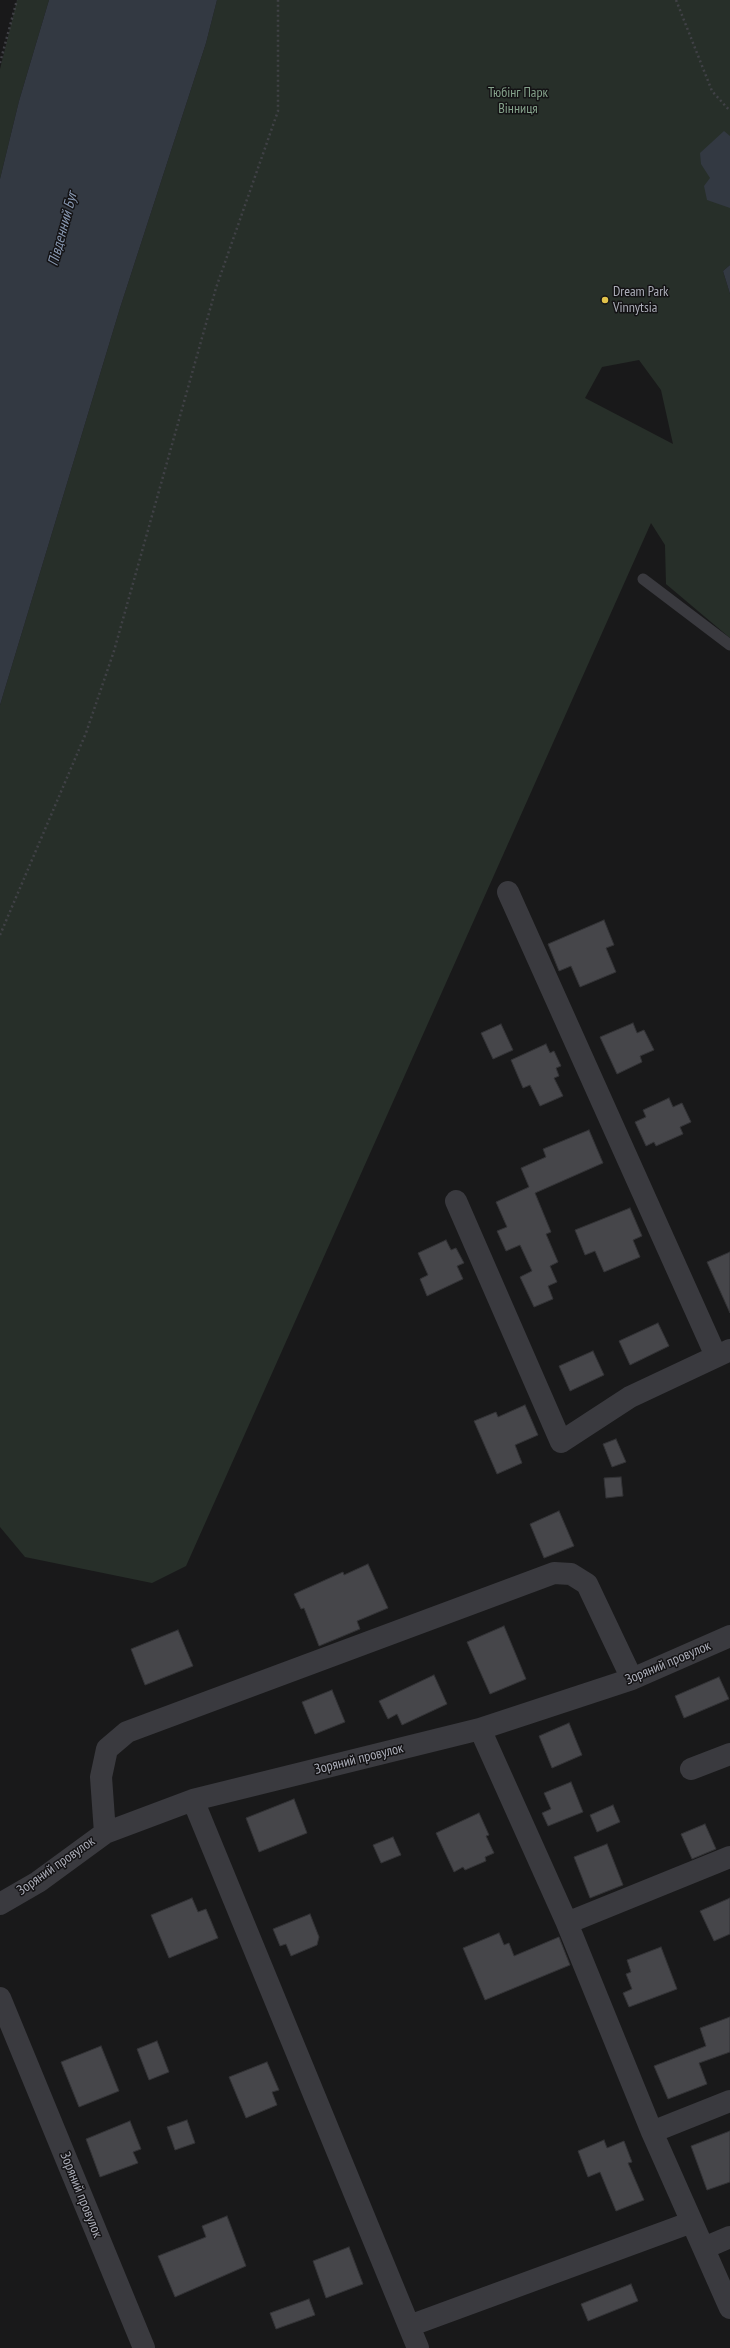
<!DOCTYPE html>
<meta charset="utf-8">
<style>
body{margin:0}
canvas{display:block;background:#19191a}
</style>
<canvas width="730" height="2348"></canvas>
<script>
const g = document.querySelector('canvas').getContext('2d');
g.lineJoin = 'round';
function fill(path, color) { g.fillStyle = color; g.fill(path, 'evenodd'); }
const shape = rows => new Path2D(rows.map(r => 'M' + r).join(''));
function trace(path, color, width, dash) { g.strokeStyle = color; g.lineWidth = width; g.lineCap = dash ? 'butt' : 'round'; g.setLineDash(dash || []); g.stroke(path); }
function drawText(font, color, halo, rows, align = 'center') {
  g.font = font + ' "PT Sans Narrow",sans-serif'; g.lineWidth = 3; g.setLineDash([]); g.textBaseline = 'middle'; g.strokeStyle = halo; g.fillStyle = color; for (const [text, x, y, turn = 0] of rows) {
    g.save(); g.translate(x, y); g.rotate((+turn || 0) * Math.PI / 180); g.textAlign = isNaN(turn) ? turn : align; if (halo) g.strokeText(text, 0, 0); g.fillText(text, 0, 0); g.restore();
  }
}
fill(shape([
 [17,0,49,0,19,101,0,179,0,69],
 [217,0,730,0,730,265,723,271,730,294,730,638,666,584,665,545,651,523,186,1566,152,1583,25,1557,0,1527,0,705,120,308,206,43],
 [639,360,661,390,673,444,585,398,602,367]
]), '#272f29');
fill(shape([
 [49,0,217,0,206,43,120,308,0,705,0,179,19,101],
 [724,131,730,136,730,208,707,200,704,186,710,178,701,164,700,153],
 [730,265,730,294,723,271]
]), '#333942');
const building = shape([
 [604,920,614,945,606,948,616,972,580,987,571,966,559,971,548,944,604,920],
 [633,1023,637,1033,644,1030,654,1050,640,1056,642,1062,617,1074,600,1037,633,1023],
 [501,1024,513,1050,493,1059,481,1033,501,1024],
 [546,1044,550,1053,554,1051,561,1066,556,1068,559,1076,554,1078,563,1096,540,1106,530,1085,523,1088,511,1060,546,1044],
 [669,1098,673,1107,682,1103,691,1122,680,1127,683,1134,656,1146,654,1142,646,1146,635,1122,646,1117,643,1110,669,1098],
 [589,1130,603,1163,535,1193,551,1232,546,1234,558,1262,550,1266,557,1282,548,1286,553,1299,534,1307,520,1277,532,1271,520,1245,506,1251,497,1231,507,1227,496,1202,529,1187,521,1168,546,1157,543,1149,589,1130],
 [630,1208,642,1236,633,1240,640,1257,604,1272,595,1251,585,1255,575,1230,630,1208],
 [446,1240,451,1250,456,1248,464,1263,457,1266,463,1279,427,1296,420,1279,428,1275,418,1253,446,1240],
 [730,1252,730,1313,707,1262,730,1252],
 [658,1323,669,1346,630,1365,619,1341,658,1323],
 [593,1351,604,1375,570,1391,559,1366,593,1351],
 [525,1405,538,1435,515,1445,522,1463,497,1474,474,1421,496,1412,498,1417,525,1405],
 [616,1439,626,1462,612,1467,603,1444,616,1439],
 [621,1477,623,1496,606,1498,604,1478,621,1477],
 [559,1511,574,1546,544,1558,530,1524,559,1511],
 [368,1564,388,1608,357,1621,360,1629,319,1646,304,1608,301,1609,294,1594,343,1572,344,1575,368,1564],
 [504,1626,526,1679,490,1694,467,1642,504,1626],
 [178,1630,193,1666,145,1685,131,1649,178,1630],
 [434,1675,447,1704,402,1725,397,1714,388,1719,379,1701,434,1675],
 [719,1677,729,1699,684,1718,675,1696,719,1677],
 [332,1690,345,1722,315,1734,302,1702,332,1690],
 [569,1723,582,1755,552,1768,539,1736,569,1723],
 [571,1782,583,1812,548,1826,542,1813,551,1809,544,1793,571,1782],
 [294,1799,307,1833,259,1852,246,1818,294,1799],
 [613,1805,620,1822,597,1832,590,1815,613,1805],
 [479,1813,489,1835,486,1836,494,1853,485,1857,486,1861,465,1870,463,1867,454,1872,436,1833,479,1813],
 [705,1824,716,1849,692,1859,681,1834,705,1824],
 [393,1837,401,1855,381,1863,373,1845,393,1837],
 [607,1844,623,1885,590,1898,574,1857,607,1844],
 [192,1898,198,1912,206,1909,218,1938,169,1958,151,1915,192,1898],
 [730,1898,730,1934,714,1941,700,1911,730,1898],
 [310,1914,319,1937,317,1945,291,1956,286,1944,280,1946,273,1929,310,1914],
 [499,1933,504,1945,509,1943,514,1956,559,1937,570,1965,485,2000,463,1948,499,1933],
 [661,1947,677,1989,629,2007,623,1993,632,1989,626,1974,631,1972,627,1960,661,1947],
 [730,2017,730,2052,699,2063,707,2084,668,2099,654,2066,706,2046,700,2028,730,2017],
 [157,2041,169,2072,149,2080,137,2049,157,2041],
 [101,2046,119,2091,79,2107,61,2062,101,2046],
 [267,2062,279,2090,272,2092,277,2105,246,2118,229,2077,267,2062],
 [187,2120,195,2143,175,2150,167,2127,187,2120],
 [130,2121,141,2149,133,2152,138,2163,100,2177,86,2139,130,2121],
 [730,2131,730,2182,707,2190,691,2146,730,2131],
 [604,2140,607,2148,624,2141,632,2162,628,2163,644,2200,616,2211,600,2172,588,2177,578,2151,604,2140],
 [227,2216,246,2266,175,2297,158,2256,206,2237,202,2226,227,2216],
 [349,2247,363,2284,326,2298,313,2261,349,2247],
 [631,2284,638,2301,588,2321,581,2304,631,2284],
 [309,2299,315,2315,276,2329,270,2313,309,2299]
]);
fill(building, '#46464a');
trace(building, '#333336', 1);
trace(shape([
 [676,0,712,91,730,111],
 [0,63,17,0],
 [0,935,86,733,114,651,216,288,278,111,278,0]
]), '#404146', 2.5, [2, 3]);
trace(shape([
 [643,579,730,645]
]), '#3a3a3f', 11);
trace(shape([
 [508,892,716,1356],
 [456,1201,561,1442,630,1397,730,1350],
 [480,1729,567,1923,652,2132,730,2308],
 [691,1769,730,1754],
 [193,1800,418,2348],
 [105,1833,101,1777,107,1749,127,1732,554,1573,571,1574,587,1584,632,1679],
 [0,1904,38,1882,105,1833,193,1800,480,1729,632,1679,730,1636],
 [567,1923,730,1857],
 [0,1998,144,2348],
 [652,2132,730,2101],
 [704,2248,730,2237],
 [409,2326,692,2222]
]), '#3a3a3f', 22);
for (const [x, y, r, color] of [
 [605,300,4,"#e1c24a"]
]) { const dot = new Path2D(); dot.arc(x, y, r, 0, 2 * Math.PI); g.fillStyle = color; g.fill(dot); trace(dot, '#141315', 1.5); }
drawText('14px', '#85a28b', '#141315', [
 ["Тюбінг Парк",518,93],
 ["Вінниця",518,109]
]);
drawText('14px', '#acaeb9', '#141315', [
 ["Dream Park",613,292],
 ["Vinnytsia",613,308]
], 'left');
drawText('14px', '#acaeb9', '#141315', [
 ["Зоряний провулок",668,1663,-23],
 ["Зоряний провулок",359,1759,-14],
 ["Зоряний провулок",56,1866,-35],
 ["Зоряний провулок",81,2195,68]
]);
drawText('italic 15px', '#8797b0', '#141315', [
 ["Південний Буг",63,229,-75]
]);
</script>
